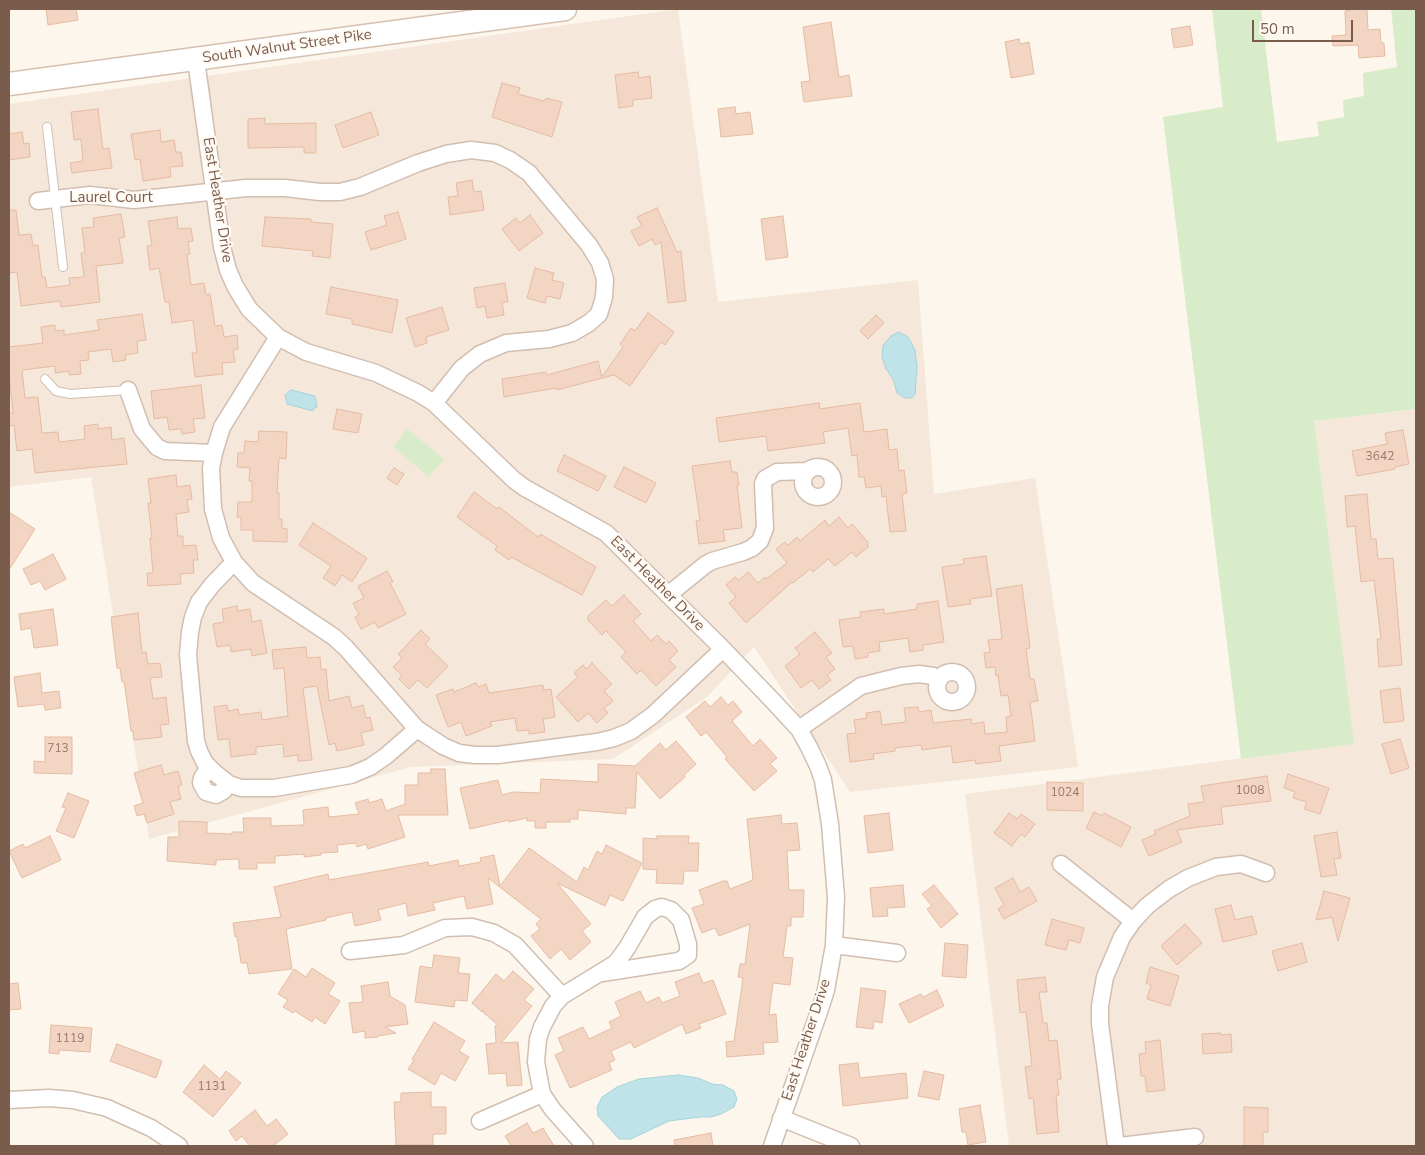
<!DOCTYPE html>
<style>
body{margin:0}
#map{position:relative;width:1425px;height:1155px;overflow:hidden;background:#fdf6ec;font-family:"Nunito Sans",sans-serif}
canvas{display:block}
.frame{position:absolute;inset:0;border:10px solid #7a5c4d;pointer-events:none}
.scale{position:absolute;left:1252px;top:20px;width:101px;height:22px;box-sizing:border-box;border:2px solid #7a5c4d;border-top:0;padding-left:6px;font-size:15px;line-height:18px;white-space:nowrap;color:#7a5c4d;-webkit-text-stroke:4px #fffaf3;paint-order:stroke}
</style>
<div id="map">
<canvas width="1425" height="1155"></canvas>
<div class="frame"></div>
<div class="scale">50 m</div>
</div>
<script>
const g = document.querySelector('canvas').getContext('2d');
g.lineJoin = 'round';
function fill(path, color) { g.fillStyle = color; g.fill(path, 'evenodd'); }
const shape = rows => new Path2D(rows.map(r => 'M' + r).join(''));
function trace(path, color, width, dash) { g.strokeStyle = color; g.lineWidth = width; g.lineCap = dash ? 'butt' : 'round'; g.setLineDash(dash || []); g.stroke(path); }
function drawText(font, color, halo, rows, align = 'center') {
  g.font = font + ' "Nunito Sans",sans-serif'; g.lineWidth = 4.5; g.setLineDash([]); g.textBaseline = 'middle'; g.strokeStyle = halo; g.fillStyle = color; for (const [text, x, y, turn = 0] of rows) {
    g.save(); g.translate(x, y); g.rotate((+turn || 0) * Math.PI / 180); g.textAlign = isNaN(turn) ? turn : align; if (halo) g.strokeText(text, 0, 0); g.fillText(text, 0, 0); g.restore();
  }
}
fill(shape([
 [678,9,718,302,918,280,934,494,1035,478,1078,767,850,792,754,647,707,697,613,759,411,767,149,839,91,477,9,487,9,104],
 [1416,409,1416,1146,1009,1146,965,794,1353,744,1314,421]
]), '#f5e8da');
fill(shape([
 [1212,9,1261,9,1277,142,1319,136,1317,122,1344,117,1343,100,1364,96,1363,73,1397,67,1391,9,1416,9,1416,409,1314,421,1354,744,1241,759,1163,117,1223,107],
 [407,429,444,459,429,477,393,447]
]), '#d8ecc9');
const water = shape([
 [899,332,908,337,915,350,917,367,915,394,912,398,905,398,897,393,893,379,886,369,882,357,883,345,891,336,899,332],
 [291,390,315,396,317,407,314,408,313,411,287,404,285,395,291,390],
 [678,1075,698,1078,712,1084,723,1085,734,1091,737,1099,734,1107,721,1114,711,1117,700,1117,669,1121,631,1139,619,1139,598,1116,597,1107,602,1097,617,1087,639,1079,678,1075]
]);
fill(water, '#bfe3e8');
trace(water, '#a5d3da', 1);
const building = shape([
 [46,9,76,9,78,20,48,25,46,9],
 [1351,9,1367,9,1368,30,1380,29,1381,43,1384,43,1385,56,1359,58,1358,45,1333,46,1332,36,1346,35,1345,11,1351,10,1351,9],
 [831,22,839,77,849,75,852,96,804,102,801,82,810,81,803,27,831,22],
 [1190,26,1193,45,1174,48,1171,29,1190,26],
 [1019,39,1020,44,1029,42,1034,74,1011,78,1005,42,1019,39],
 [638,72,639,78,650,76,652,98,633,100,633,106,619,108,615,75,638,72],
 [502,83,520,88,518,94,544,101,546,98,562,102,552,137,492,117,502,83],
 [735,107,736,114,750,112,753,134,721,137,718,109,735,107],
 [98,109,103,149,109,148,112,168,72,173,70,163,83,161,81,139,74,140,71,112,98,109],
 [371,112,379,135,343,148,335,125,371,112],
 [265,118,265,124,316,123,316,153,304,153,304,147,248,148,248,119,265,118],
 [160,130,161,142,174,140,176,152,181,152,183,166,170,167,171,177,143,181,140,159,135,160,131,134,160,130],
 [22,132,24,144,29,143,30,157,9,160,9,134,22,132],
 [472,180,474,192,481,191,484,210,450,215,448,197,458,196,456,183,472,180],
 [657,208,677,252,681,251,686,301,668,303,661,242,655,245,652,239,639,246,631,231,642,226,637,217,657,208],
 [9,210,16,210,19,235,31,234,33,246,38,245,42,277,45,277,47,288,70,285,69,278,84,277,81,253,85,253,82,228,94,227,93,218,121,214,125,237,119,238,123,263,96,266,100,302,61,307,60,301,21,306,17,272,9,273,9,210],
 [398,212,406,239,371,250,365,232,387,225,384,216,398,212],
 [530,215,543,233,519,251,502,229,516,218,520,223,530,215],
 [783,216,788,257,766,260,761,219,783,216],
 [177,217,178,229,191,228,193,241,188,242,190,254,187,255,191,285,204,283,206,295,210,294,215,326,222,325,224,337,237,335,238,349,233,350,235,362,222,363,223,374,195,377,192,353,197,353,193,320,172,323,169,302,165,302,159,268,150,270,147,246,152,245,148,221,177,217],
 [265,217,311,219,311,222,333,224,330,258,312,256,313,251,262,246,265,217],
 [535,268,554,273,552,280,564,283,560,299,547,296,545,303,527,298,535,268],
 [505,283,508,302,502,302,504,315,487,318,485,306,477,308,474,288,505,283],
 [331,287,398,300,392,333,352,324,352,319,326,314,331,287],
 [442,307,449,330,426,337,427,343,415,347,406,318,442,307],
 [648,313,674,332,665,345,661,342,630,386,614,375,557,390,556,388,504,397,502,379,546,372,547,375,598,361,602,377,623,347,620,344,631,328,635,331,648,313],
 [142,314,146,340,137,341,138,353,125,355,126,360,113,362,111,349,88,352,89,360,80,361,81,374,69,375,69,371,55,373,55,366,22,370,25,398,38,397,42,433,58,432,59,442,85,439,84,426,98,424,98,429,111,427,112,440,124,438,127,464,35,473,32,449,17,451,14,425,10,426,9,413,13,413,9,375,9,347,43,343,41,327,55,325,55,331,64,330,64,335,99,330,97,320,142,314],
 [876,315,884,323,868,339,860,331,876,315],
 [201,385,205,418,193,419,195,432,182,434,181,429,169,430,167,417,154,419,151,391,201,385],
 [819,403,820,409,860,403,864,432,887,429,889,450,897,449,899,471,904,470,907,493,902,494,906,531,890,532,886,496,882,497,881,486,866,488,864,477,859,477,857,455,852,456,848,428,823,432,825,443,768,451,766,436,719,442,716,418,819,403],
 [337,409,362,414,358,433,333,429,337,409],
 [1403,430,1409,464,1395,467,1395,469,1357,476,1352,451,1387,444,1385,433,1403,430],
 [259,431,287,432,286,459,279,458,277,493,279,493,279,519,282,519,282,528,287,529,287,542,253,541,253,530,241,530,241,517,237,517,238,502,252,502,252,481,249,481,250,468,237,467,238,453,244,453,245,441,258,442,259,431],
 [564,455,606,476,598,491,557,471,564,455],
 [730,461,732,472,737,472,739,485,737,485,742,528,723,530,725,541,699,544,696,521,700,520,692,466,730,461],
 [624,467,656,483,646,503,614,487,624,467],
 [394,468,404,474,397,485,387,478,394,468],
 [176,475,177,487,190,485,192,499,187,500,189,512,176,514,178,536,183,536,183,546,196,545,198,560,193,560,194,573,180,574,181,584,148,586,147,573,153,573,150,538,152,538,148,503,151,503,148,479,176,475],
 [474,492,497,509,499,507,538,537,540,534,596,567,582,595,511,557,509,560,495,550,497,546,457,517,474,492],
 [1367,494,1371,539,1376,539,1378,559,1393,558,1402,665,1379,667,1377,639,1381,639,1374,580,1361,582,1355,526,1347,527,1345,496,1367,494],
 [9,512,35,529,9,570,9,512],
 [839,517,848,528,852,524,868,542,868,547,856,557,852,552,835,566,828,559,813,572,810,569,793,583,792,582,746,623,729,603,736,597,726,585,735,577,739,580,748,572,758,583,765,577,766,579,787,563,776,549,785,542,788,545,797,537,800,541,825,520,829,526,839,517],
 [313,523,367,558,352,582,342,575,335,586,323,578,331,566,299,545,313,523],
 [53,554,66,579,45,590,40,581,31,585,23,569,53,554],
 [986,556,992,596,970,599,971,604,948,607,942,567,964,564,963,559,986,556],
 [387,571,393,582,390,583,406,614,378,628,375,622,361,629,355,617,359,615,353,603,364,598,358,586,387,571],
 [1022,585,1030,648,1026,649,1030,679,1034,679,1038,701,1030,702,1035,741,999,746,1001,761,976,764,975,760,953,763,951,746,922,750,921,745,895,748,895,751,873,754,874,759,850,762,847,734,856,733,854,720,867,718,866,713,880,711,882,725,906,722,904,708,918,707,919,712,931,710,933,723,971,719,972,724,984,722,985,734,1007,732,1006,717,1011,716,1008,695,1001,696,998,675,996,676,995,667,986,668,984,653,990,652,988,640,1002,639,996,589,1022,585],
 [624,595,641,614,633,621,651,641,657,635,666,644,669,641,678,651,669,660,676,667,656,686,641,670,637,674,621,657,626,652,606,631,602,635,588,620,588,616,606,600,612,606,624,595],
 [938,601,944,642,923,645,923,650,910,652,908,638,879,642,880,651,868,653,868,657,855,659,853,646,843,647,839,620,861,617,860,612,884,609,884,614,917,609,917,604,938,601],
 [237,606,238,611,250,609,252,622,261,620,267,653,252,656,251,649,231,652,230,645,217,647,213,624,224,622,222,609,237,606],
 [53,609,58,645,34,648,31,628,21,630,19,614,53,609],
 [138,613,142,653,146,652,148,664,160,663,162,677,150,678,153,699,166,697,169,724,160,725,162,737,134,740,133,731,131,731,124,681,122,682,120,668,117,668,111,617,138,613],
 [421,630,430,639,425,644,448,666,427,688,418,680,409,689,399,679,402,675,393,667,402,658,398,654,421,630],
 [815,632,832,653,826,657,835,669,827,675,831,680,819,689,812,680,801,688,785,666,800,654,795,648,815,632],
 [306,647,307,658,320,657,321,670,326,669,329,701,349,696,352,708,363,705,366,718,370,717,373,730,361,733,364,745,337,751,335,743,329,745,317,686,303,688,312,760,298,761,298,755,284,757,283,744,256,747,256,754,231,757,229,739,218,740,214,707,227,705,228,711,238,709,239,715,261,712,262,720,288,716,284,668,274,669,272,650,306,647],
 [592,663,612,684,604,691,613,701,604,708,608,713,597,723,588,713,578,722,556,697,578,677,574,673,583,665,586,669,592,663],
 [40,673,42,693,59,691,61,708,45,710,44,704,18,707,14,677,40,673],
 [476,683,478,687,486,684,489,693,543,685,544,690,551,689,555,717,543,719,545,732,529,734,529,730,517,731,515,718,490,722,492,726,466,736,461,722,448,727,436,695,453,689,454,692,476,683],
 [1400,688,1404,721,1384,723,1380,691,1400,688],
 [721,697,728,705,733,701,742,712,732,721,753,746,760,739,777,758,770,764,777,771,754,791,725,759,727,757,706,732,701,736,686,717,705,701,710,707,721,697],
 [45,737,72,737,72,774,34,773,34,761,45,762,45,737],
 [1400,739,1409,768,1391,774,1382,744,1400,739],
 [676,741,696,764,684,775,685,777,660,799,637,772,635,808,626,808,626,814,578,810,578,819,570,819,570,822,546,822,546,828,535,828,535,821,527,821,527,818,509,822,509,820,470,829,460,788,498,780,502,795,513,792,540,793,541,779,598,782,598,764,635,766,660,743,666,750,676,741],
 [161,765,164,775,178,771,182,785,178,786,181,799,170,802,174,814,147,823,144,814,137,816,134,806,143,803,134,773,161,765],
 [431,769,445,769,448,815,398,815,405,837,368,849,366,844,357,847,356,843,337,845,338,852,321,853,321,855,304,857,304,854,275,856,275,863,257,863,257,869,239,869,239,859,216,860,216,865,167,861,168,837,179,837,179,821,207,822,207,833,232,834,232,832,244,832,243,818,271,818,271,826,304,825,303,810,328,807,329,817,359,814,355,803,368,799,369,803,382,799,386,811,405,804,405,785,418,785,418,773,431,773,431,769],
 [1288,774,1329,788,1320,814,1304,809,1307,802,1293,798,1295,792,1284,788,1288,774],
 [1267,776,1271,801,1221,807,1223,824,1177,830,1182,842,1149,856,1142,840,1156,834,1154,831,1190,816,1188,804,1204,802,1201,786,1267,776],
 [1047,782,1083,783,1083,811,1047,810,1047,782],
 [68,793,89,801,74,838,56,831,66,808,62,807,68,793],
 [1094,812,1102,816,1104,813,1131,827,1121,847,1086,828,1094,812],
 [889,813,893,850,868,853,864,816,889,813],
 [1009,813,1017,819,1021,814,1035,824,1025,837,1021,834,1012,846,994,833,1009,813],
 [781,815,782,824,797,823,800,850,787,851,789,890,804,890,803,917,791,917,791,926,787,926,783,957,793,958,790,985,773,983,769,1015,776,1014,778,1042,763,1043,764,1054,727,1057,726,1042,734,1041,743,978,738,977,740,964,745,964,750,924,719,936,715,928,702,933,692,908,704,904,699,890,723,881,727,881,730,889,753,880,747,819,781,815],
 [1337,832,1341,858,1334,859,1337,875,1321,877,1314,836,1337,832],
 [50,836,61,860,22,878,9,851,23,844,25,848,50,836],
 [657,836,689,836,688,843,699,843,698,871,684,871,683,884,656,883,657,870,643,869,643,838,657,839,657,836],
 [606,845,642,863,623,901,610,895,605,906,557,883,591,924,582,931,591,942,570,960,561,949,550,959,531,936,540,929,536,924,541,919,488,878,493,904,467,909,464,896,433,903,435,910,408,916,406,903,378,910,381,920,355,926,352,912,326,918,326,920,286,929,292,969,249,974,247,963,241,963,237,936,235,937,233,923,281,917,274,887,328,874,329,880,428,862,429,866,458,860,459,866,481,862,480,858,494,855,500,886,529,848,577,882,584,867,588,870,597,851,602,854,606,845],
 [1013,878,1020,892,1029,887,1037,901,1004,919,998,909,1004,905,995,888,1013,878],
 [903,885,905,907,887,908,888,916,873,917,870,888,903,885],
 [934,885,958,914,941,928,927,909,932,906,922,894,934,885],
 [1324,891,1350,898,1338,941,1332,917,1316,920,1324,891],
 [1231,905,1235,920,1252,916,1257,934,1223,942,1215,909,1231,905],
 [1052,919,1084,928,1080,943,1069,940,1066,950,1045,945,1052,919],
 [1185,924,1202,943,1177,965,1161,946,1185,924],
 [945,943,968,945,966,978,942,976,945,943],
 [1302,943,1307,962,1278,971,1272,951,1302,943],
 [434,955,460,958,458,973,470,974,467,1001,455,1000,454,1007,415,1002,420,966,432,968,434,955],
 [1150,967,1179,976,1170,1006,1147,999,1151,985,1146,983,1150,967],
 [312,968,335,983,328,994,340,1001,325,1024,315,1017,312,1022,295,1011,293,1013,283,1007,288,1000,278,994,294,969,306,977,312,968],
 [513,971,534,989,524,1000,532,1006,501,1043,518,1042,522,1085,507,1086,506,1073,489,1074,486,1044,496,1043,495,1026,497,1024,484,1013,483,1010,482,1012,472,1003,496,974,504,981,513,971],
 [699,973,703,983,713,980,726,1014,699,1024,701,1028,686,1034,682,1024,634,1048,631,1042,611,1051,615,1060,609,1063,612,1070,570,1088,555,1055,564,1051,558,1038,583,1027,589,1039,612,1028,609,1022,621,1016,615,1002,640,991,646,1003,659,997,662,1003,680,996,675,982,699,973],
 [1045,977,1047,992,1039,992,1043,1023,1047,1023,1049,1041,1057,1040,1061,1079,1057,1080,1059,1095,1056,1095,1059,1132,1037,1134,1033,1098,1029,1099,1025,1067,1032,1066,1026,1012,1020,1013,1017,980,1045,977],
 [388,982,390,996,405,1005,408,1024,385,1027,396,1033,378,1036,378,1037,365,1038,365,1031,353,1033,349,1003,363,1002,361,986,388,982],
 [18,983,21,1009,9,1010,9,984,18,983],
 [861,988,886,991,882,1023,874,1021,873,1029,856,1027,861,988],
 [937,990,944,1006,909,1023,899,1004,921,994,923,997,937,990],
 [434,1022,465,1041,459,1051,469,1057,455,1081,441,1073,435,1085,408,1069,414,1060,412,1059,434,1022],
 [51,1025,92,1028,90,1052,59,1050,59,1054,49,1053,51,1025],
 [1220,1033,1221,1035,1231,1034,1232,1052,1203,1054,1202,1034,1220,1033],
 [1160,1040,1165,1090,1147,1092,1145,1076,1141,1076,1139,1054,1146,1053,1145,1042,1160,1040],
 [117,1044,162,1061,156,1078,110,1061,117,1044],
 [858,1063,860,1078,906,1073,908,1098,843,1106,839,1065,858,1063],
 [204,1065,220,1079,226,1071,241,1083,213,1117,183,1092,204,1065],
 [924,1071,944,1075,939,1100,918,1096,924,1071],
 [431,1092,431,1107,446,1107,446,1134,433,1134,433,1145,396,1145,394,1102,401,1102,401,1093,431,1092],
 [980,1105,986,1142,968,1145,966,1132,962,1132,959,1109,980,1105],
 [1244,1107,1268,1108,1268,1132,1263,1132,1263,1146,1244,1146,1244,1107],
 [255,1110,267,1126,276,1119,288,1134,273,1146,250,1146,242,1136,236,1141,229,1131,255,1110],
 [527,1123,533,1133,543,1128,554,1146,511,1146,505,1136,527,1123],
 [711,1133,713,1146,675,1146,674,1140,711,1133]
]);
fill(building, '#f3d5c3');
trace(building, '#e6bba3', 1);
const lane = shape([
 [47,127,63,267],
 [45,379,56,391,70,394,128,390]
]);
const street = shape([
 [196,60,222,247,228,270,235,286,249,309,278,337,306,352,376,373,418,393,434,403,514,480,525,488,606,533,723,649,772,700,799,729,810,749,818,766,823,780,830,824,836,897,834,945,826,990,820,1009,772,1146],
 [38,201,90,195,134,200,246,188,285,188,320,192,340,192,360,187,418,163,446,154,471,150,495,153,510,160,529,173,589,245,600,263,605,279,604,297,599,314,589,323,572,333,549,339,506,343,480,354,462,368,434,403],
 [278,337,222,427,214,453,211,468,213,509,221,538,234,562,253,583,334,637,346,648,417,729,443,746,459,753,475,755,498,755,597,742,614,738,631,731,653,715,723,649],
 [128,390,142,429,157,447,165,451,214,453],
 '803 482a15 15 0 1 1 30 0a15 15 0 1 1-30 0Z',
 [234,562,212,585,199,602,193,617,190,632,188,655,196,741,199,751,205,763,215,773,229,784,241,788,274,788,351,775,370,767,386,756,417,729],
 [668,595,705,565,712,561,743,552,752,548,760,541,765,528,763,484,765,479,777,472,807,471],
 '937 687a15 15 0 1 1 30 0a15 15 0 1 1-30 0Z',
 [799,729,861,686,901,676,919,674,933,676,939,680],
 [209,767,202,778,201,783,206,792,216,795,223,791,229,784],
 [1061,864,1133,921],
 [834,945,897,953],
 [350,951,404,945,445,928,472,927,494,933,515,945,562,996],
 [9,1100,49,1098,73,1100,107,1108,151,1128,179,1146],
 [781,1118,851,1146],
 [480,1121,542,1094],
 [585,1146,553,1110,542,1094,536,1062,538,1039,542,1027,553,1006,562,996,616,963,627,948,645,917,655,909,662,907,671,910,681,920,688,944,688,955,679,961,602,973],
 [1116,1146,1100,1024,1100,1006,1105,977,1122,937,1133,921,1147,906,1169,889,1188,878,1216,867,1241,864,1266,873],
 [1120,1146,1195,1137]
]);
const secondary = shape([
 [9,84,565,9]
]);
trace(lane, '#d1beb0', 10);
trace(street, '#d1beb0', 19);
trace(secondary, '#d6c0b0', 25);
trace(lane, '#fff', 8);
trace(street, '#fff', 16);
trace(secondary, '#fff', 22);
drawText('12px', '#987a6a', null, [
 ["3642",1380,457],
 ["713",58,749],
 ["1008",1250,791],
 ["1024",1065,793],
 ["1119",70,1039],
 ["1131",212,1087]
]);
drawText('15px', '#7a5c4d', '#fffaf3', [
 ["South Walnut Street Pike",287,47,-8],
 ["Laurel Court",111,198],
 ["East Heather Drive",217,200,81],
 ["East Heather Drive",657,584,45],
 ["East Heather Drive",807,1040,-72]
]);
</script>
